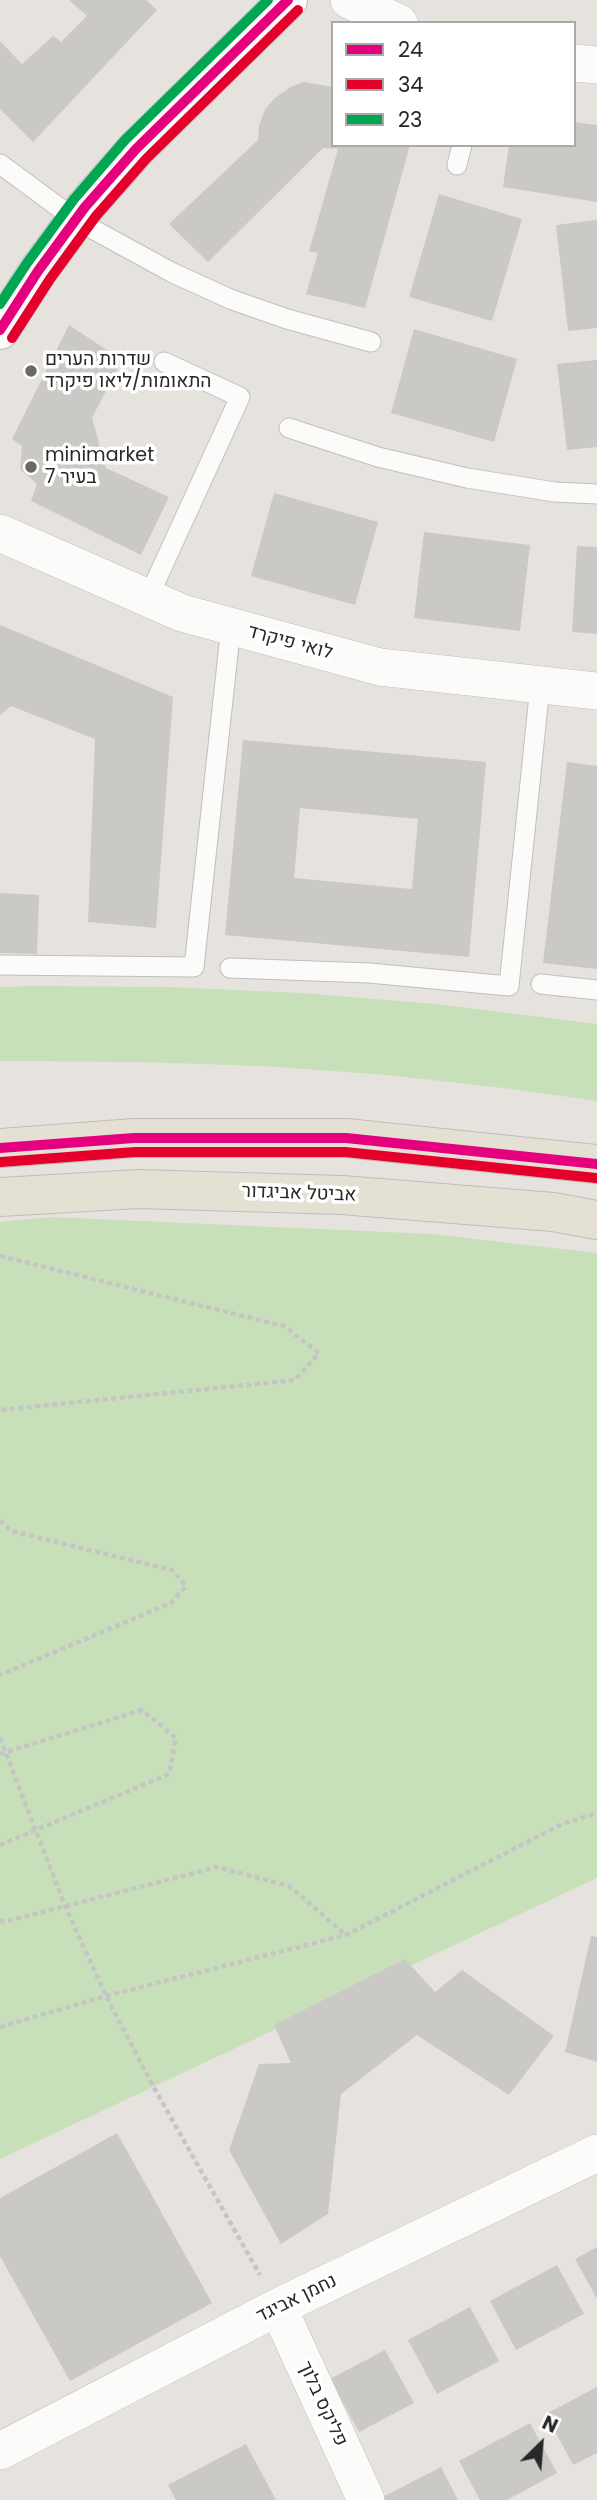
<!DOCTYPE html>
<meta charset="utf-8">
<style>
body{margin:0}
#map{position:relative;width:597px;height:2500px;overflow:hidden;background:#e6e3de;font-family:Poppins,sans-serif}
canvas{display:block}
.legend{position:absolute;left:331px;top:21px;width:245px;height:126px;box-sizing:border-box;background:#fff;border:2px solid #a9a9a9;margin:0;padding:9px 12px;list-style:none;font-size:21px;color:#282828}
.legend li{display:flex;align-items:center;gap:14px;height:35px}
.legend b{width:35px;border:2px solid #a9a9a9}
.north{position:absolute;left:506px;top:2409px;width:70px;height:70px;-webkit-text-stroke:5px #fff;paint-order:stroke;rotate:25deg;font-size:19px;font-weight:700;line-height:28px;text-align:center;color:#282828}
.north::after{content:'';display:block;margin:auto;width:24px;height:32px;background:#282828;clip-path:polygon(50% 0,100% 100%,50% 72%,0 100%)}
</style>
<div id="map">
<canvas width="597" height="2500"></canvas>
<ul class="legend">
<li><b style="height:9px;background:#e5007d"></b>24</li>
<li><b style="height:9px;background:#e4002b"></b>34</li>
<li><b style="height:9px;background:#00a651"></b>23</li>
</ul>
<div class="north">N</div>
</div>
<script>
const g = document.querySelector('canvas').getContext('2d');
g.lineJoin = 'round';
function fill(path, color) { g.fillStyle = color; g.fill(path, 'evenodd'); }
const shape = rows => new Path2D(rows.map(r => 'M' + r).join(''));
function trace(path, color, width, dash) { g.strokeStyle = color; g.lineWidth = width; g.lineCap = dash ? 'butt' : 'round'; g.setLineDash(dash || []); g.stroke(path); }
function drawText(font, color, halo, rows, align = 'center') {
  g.font = font + ' Poppins,Heebo,sans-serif'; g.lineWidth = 7; g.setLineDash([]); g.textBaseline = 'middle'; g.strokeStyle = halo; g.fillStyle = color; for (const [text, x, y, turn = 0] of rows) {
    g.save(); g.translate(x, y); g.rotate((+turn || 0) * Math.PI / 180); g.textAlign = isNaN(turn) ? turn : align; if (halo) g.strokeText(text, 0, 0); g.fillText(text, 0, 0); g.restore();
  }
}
fill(shape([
 [35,986,168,987,302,993,436,1004,597,1024,597,1101,512,1089,387,1075,262,1066,137,1062,0,1061,0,987],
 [51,1217,432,1234,597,1253,597,1878,0,2159,0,1222]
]), '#c8e0b9');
fill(shape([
 [69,0,146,0,157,10,33,142,0,109,0,41,22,64,53,36,61,42,87,16],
 [304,82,333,87,333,145,410,145,365,308,306,294,318,253,309,251,338,149,323,148,208,262,169,224,258,140,259,126,265,109,275,98,292,86],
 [574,122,597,125,597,202,503,187,509,145,574,145],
 [439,194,522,219,492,321,409,297],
 [597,220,597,328,568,331,556,225],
 [69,325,122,360,92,418,106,468,169,497,141,555,31,501,37,484,20,469,22,446,12,439],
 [414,329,517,359,494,442,391,413],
 [597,360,597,447,567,450,557,364],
 [274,493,378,522,355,605,251,576],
 [424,532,530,545,520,631,414,618],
 [577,546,597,547,597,634,572,632],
 [0,625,173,697,156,928,88,922,95,739,11,706,0,715],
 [243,740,486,762,469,957,225,935],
 [300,808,418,819,412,889,294,878],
 [567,762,597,766,597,969,543,963],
 [0,893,39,895,37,954,0,953],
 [591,1936,597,1937,597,2062,565,2052],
 [405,1959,435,1992,462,1970,554,2036,509,2095,417,2035,341,2094,328,2214,281,2244,229,2150,259,2064,291,2063,274,2025],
 [117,2133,212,2303,70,2381,0,2256,0,2198],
 [597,2247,597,2299,575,2259],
 [557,2265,584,2314,516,2350,490,2301],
 [470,2307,499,2361,437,2394,408,2340],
 [385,2350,414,2403,359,2432,330,2379],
 [597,2387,597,2453,573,2465,546,2414],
 [530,2423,557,2473,507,2500,480,2500,459,2461],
 [246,2444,276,2500,176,2500,168,2485],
 [441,2467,458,2500,382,2500,381,2498]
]), '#cbc9c5');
const service = shape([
 [0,164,76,220,171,272,230,299,287,319,371,342],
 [457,165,462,145],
 [289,428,378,457,467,478,555,492,597,494],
 [148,598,240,397,164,362],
 [0,965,194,967,231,626],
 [230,968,369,973,509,986,540,686],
 [541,984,597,990]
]);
const minor = shape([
 [349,0,399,23],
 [574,63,597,65],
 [0,533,182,613,380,667,597,691],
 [278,2307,366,2500],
 [0,2451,278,2307,597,2153]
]);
const tertiary = shape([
 [0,330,38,271,85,207,136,149,288,0]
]);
const primary = shape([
 [0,1148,134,1138,346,1138,597,1164],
 [0,1197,138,1189,342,1195,553,1212,597,1220]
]);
trace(service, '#c0bfbf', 21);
trace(minor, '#c0bfbf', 38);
trace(tertiary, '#c0bfbf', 40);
trace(primary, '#bfbdbc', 40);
trace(shape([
 [0,1256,284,1326,319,1353,295,1380,0,1410],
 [0,1520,11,1531,172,1570,186,1586,171,1603,0,1675],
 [0,1738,65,1906,106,1996,153,2086,260,2275],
 [0,1754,142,1710,176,1738,169,1774,0,1845],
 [0,1920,4,1922,217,1867,289,1886,346,1935],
 [0,2027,106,1996,346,1935,562,1824,597,1813]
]), '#c6c5c5', 4.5, [5, 3.5]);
trace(service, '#fbfbfa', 19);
trace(minor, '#fbfbfa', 37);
trace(tertiary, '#fbfbfa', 38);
trace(primary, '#e4e1d4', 38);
trace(shape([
 [0,330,38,271,85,207,136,149,288,0],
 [0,1148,134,1138,346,1138,597,1164]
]), '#e5007d', 10);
trace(shape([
 [12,338,50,279,96,216,146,159,298,10],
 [1,1162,135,1152,345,1152,596,1178]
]), '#e4002b', 10);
trace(shape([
 [0,304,27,263,74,199,125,140,268,0]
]), '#00a651', 10);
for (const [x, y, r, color] of [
 [31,371,7,"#6a6968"],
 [31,467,7,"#6a6968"]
]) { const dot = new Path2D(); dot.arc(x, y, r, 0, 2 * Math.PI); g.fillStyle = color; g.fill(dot); trace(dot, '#fff', 2.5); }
drawText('19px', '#282828', '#fff', [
 ["שדרות הערים",45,360],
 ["התאומות/ליאו פיקרד",45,382],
 ["minimarket",45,456],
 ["7 בעיר",45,478]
], 'left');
drawText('19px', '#282828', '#fff', [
 ["לואי פיקרד",290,643,15],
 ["אביטל אביגדור",299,1194,2],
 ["נחמן אביגד",297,2299,-26],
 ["פליקס בלוך",322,2404,65]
]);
</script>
